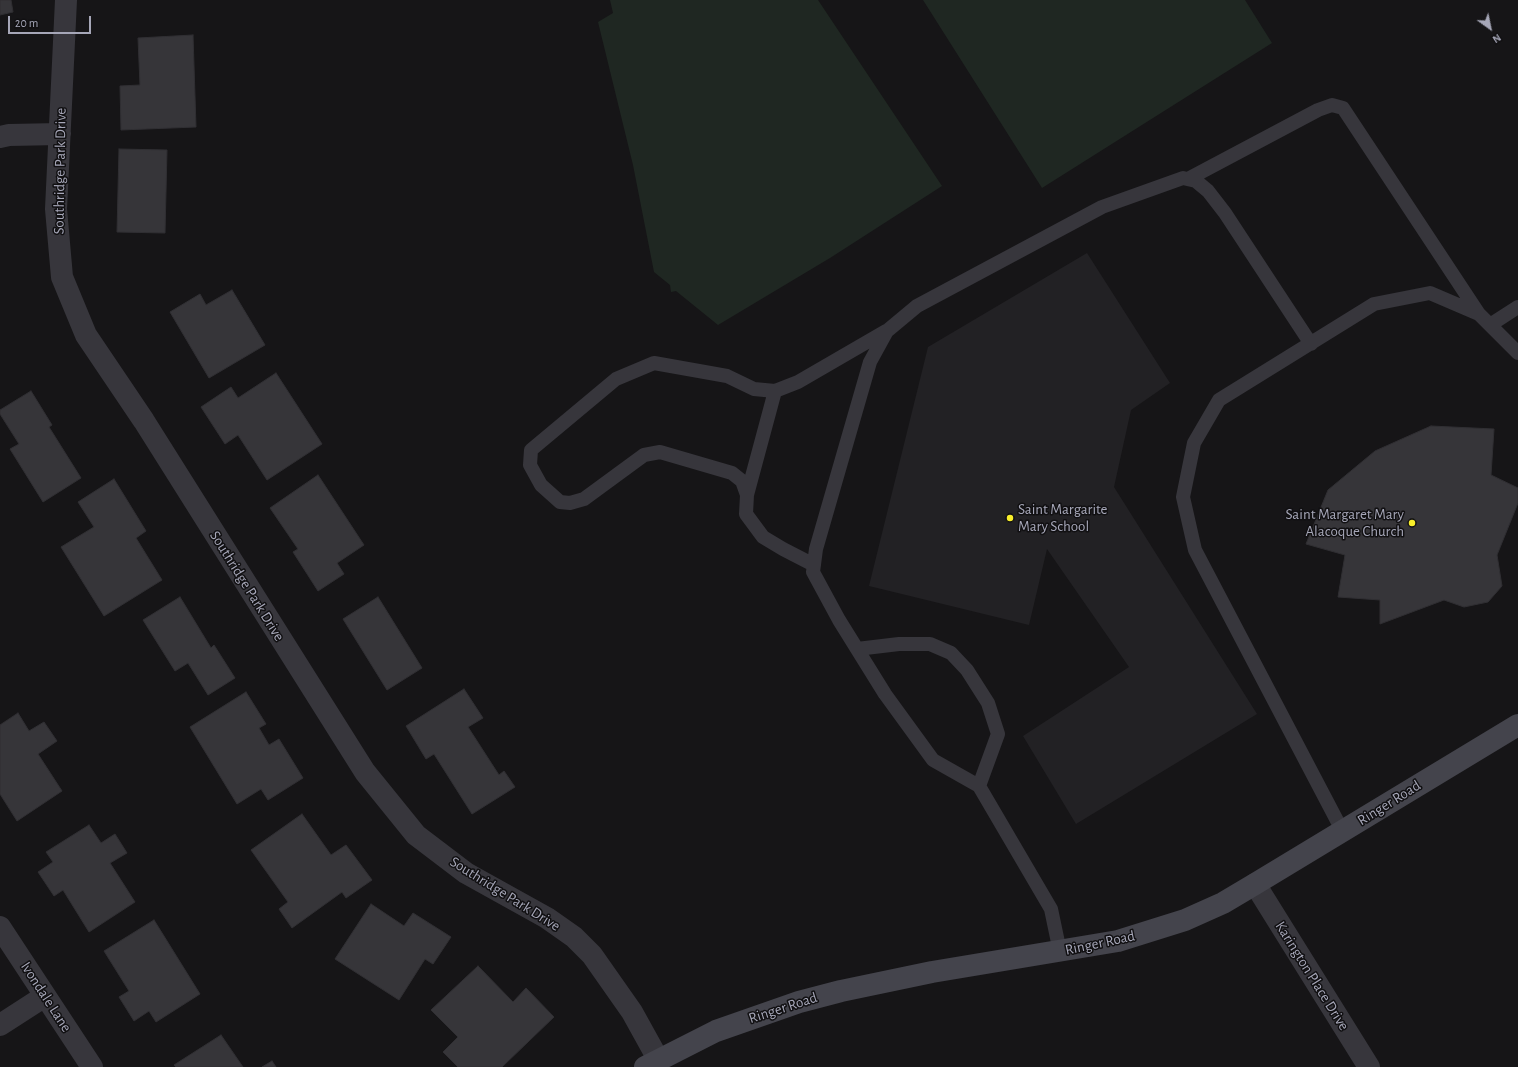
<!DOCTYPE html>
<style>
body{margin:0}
#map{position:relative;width:1518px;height:1067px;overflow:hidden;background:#161517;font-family:"Alegreya Sans",sans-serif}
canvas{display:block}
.north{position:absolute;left:1470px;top:8px;width:40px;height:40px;-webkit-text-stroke:3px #111012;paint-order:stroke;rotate:147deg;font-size:11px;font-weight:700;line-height:16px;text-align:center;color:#a6a7b8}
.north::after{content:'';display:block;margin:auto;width:14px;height:18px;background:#a6a7b8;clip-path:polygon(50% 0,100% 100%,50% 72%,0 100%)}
.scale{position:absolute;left:8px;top:16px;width:83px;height:18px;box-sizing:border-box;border:2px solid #a6a7b8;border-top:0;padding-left:5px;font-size:12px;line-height:14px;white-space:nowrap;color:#a6a7b8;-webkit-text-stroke:3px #111012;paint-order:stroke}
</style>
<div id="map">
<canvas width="1518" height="1067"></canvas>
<div class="north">N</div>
<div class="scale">20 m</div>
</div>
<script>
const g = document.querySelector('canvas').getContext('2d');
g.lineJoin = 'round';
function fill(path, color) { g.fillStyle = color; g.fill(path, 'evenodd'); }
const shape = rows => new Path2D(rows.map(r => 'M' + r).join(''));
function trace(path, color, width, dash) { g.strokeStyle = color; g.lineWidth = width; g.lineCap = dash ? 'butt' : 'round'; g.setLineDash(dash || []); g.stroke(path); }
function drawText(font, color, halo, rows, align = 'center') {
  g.font = font + ' "Alegreya Sans",sans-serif'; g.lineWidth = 3; g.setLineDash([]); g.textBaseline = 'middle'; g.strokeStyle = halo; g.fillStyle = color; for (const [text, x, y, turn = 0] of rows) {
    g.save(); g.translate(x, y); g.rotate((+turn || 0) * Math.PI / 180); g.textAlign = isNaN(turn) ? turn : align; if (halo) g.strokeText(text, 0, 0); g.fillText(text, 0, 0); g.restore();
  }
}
fill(shape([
 [1087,253,1170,383,1131,410,1114,487,1257,714,1076,824,1023,736,1129,667,1047,549,1029,625,869,586,928,347]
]), '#222124');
fill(shape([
 [610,0,818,0,942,186,830,258,718,325,676,291,671,292,670,285,654,272,633,165,598,22,613,13],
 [923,0,1245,0,1272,43,1042,188]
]), '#1f2722');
const building = shape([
 [0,0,11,0,13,12,0,15,0,0],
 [193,35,196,127,121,130,120,86,140,85,138,38,193,35],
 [119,149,167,150,165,233,117,232,119,149],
 [232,290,265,345,209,378,170,312,200,294,206,305,232,290],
 [276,373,322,444,267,480,238,435,225,444,201,407,231,387,238,398,276,373],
 [31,391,52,425,49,427,81,478,43,502,10,449,19,444,0,414,0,410,31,391],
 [1431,426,1494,429,1491,475,1518,488,1518,503,1497,555,1502,586,1488,602,1464,607,1444,600,1380,624,1380,600,1338,597,1345,555,1306,544,1328,490,1375,451,1431,426],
 [318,475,364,545,337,563,344,574,318,591,293,552,298,549,270,508,318,475],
 [114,479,146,531,136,538,162,580,104,616,61,547,94,527,78,502,114,479],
 [180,597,211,648,214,645,235,678,208,695,188,663,175,671,143,620,180,597],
 [378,597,422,668,387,690,343,619,378,597],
 [464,689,483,718,468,727,499,775,504,771,515,787,472,814,434,754,426,759,406,726,464,689],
 [246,692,266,724,259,728,269,745,279,739,303,778,268,800,261,789,237,804,190,727,246,692],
 [18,713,29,731,44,722,57,741,38,754,62,791,17,821,0,794,0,725,18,713],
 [302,814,331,855,346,845,372,880,346,898,342,892,292,928,279,909,288,902,251,850,302,814],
 [89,825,101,843,115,834,127,853,110,863,135,902,89,932,63,890,54,896,38,872,53,862,46,852,89,825],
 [371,904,404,926,413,913,451,937,433,964,425,959,399,1000,335,959,371,904],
 [154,920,200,994,156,1022,149,1011,134,1021,119,997,129,991,104,951,154,920],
 [478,966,513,1002,526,988,554,1017,502,1067,458,1067,443,1052,458,1037,431,1010,478,966],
 [221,1035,243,1067,176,1067,174,1065,221,1035],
 [272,1061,276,1067,262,1067,272,1061]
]);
fill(building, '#363539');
trace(building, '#302f33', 1);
trace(shape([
 [1188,179,1318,110,1332,105,1343,108,1479,314],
 [1490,325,1518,307],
 [747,495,775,391],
 [814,565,783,549,763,537,746,514,747,495,742,481,732,473,660,452,644,455,584,499,570,503,560,502,541,485,530,465,531,450,616,379,654,363,727,376,754,389,775,391,798,382,886,331],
 [857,649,899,644,930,644,951,653,967,670,988,703,998,734,979,786],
 [1343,832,1195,550,1183,497,1194,443,1219,400,1374,304,1430,293,1479,314,1518,353],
 [1060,952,1051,909,979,786,933,760,885,694,839,620,813,572,816,549,870,362,887,331,917,306,1102,207,1183,178,1196,181,1208,191,1225,213,1311,344]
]), '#37363c', 14);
trace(shape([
 [66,0,56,209,62,277,86,335,144,421,365,772,416,835,466,873,547,918,574,937,592,955,632,1012,658,1059],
 [0,137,9,135,60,134],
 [1255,884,1369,1067],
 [0,927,92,1067],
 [0,1025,45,996]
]), '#37363c', 22);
trace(shape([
 [645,1067,716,1031,799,1002,841,991,932,972,1118,941,1185,920,1223,903,1255,884,1518,725]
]), '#44444c', 22);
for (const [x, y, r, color] of [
 [1010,518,4,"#f9ef2b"],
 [1412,523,4,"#f9ef2b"]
]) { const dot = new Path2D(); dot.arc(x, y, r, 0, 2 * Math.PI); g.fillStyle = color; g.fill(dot); trace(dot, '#111012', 1.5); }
drawText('15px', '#a6a7b8', '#111012', [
 ["Southridge Park Drive",60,171,-89],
 ["Southridge Park Drive",247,586,58],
 ["Ringer Road",1389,803,-32],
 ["Southridge Park Drive",505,894,32],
 ["Ringer Road",1100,943,-12],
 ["Karington Place Drive",1312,976,58],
 ["Ivondale Lane",46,997,57],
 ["Ringer Road",783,1008,-18]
]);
drawText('15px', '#a6a7b8', '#111012', [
 ["Saint Margarite",1018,509],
 ["Mary School",1018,526],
 ["Saint Margaret Mary",1404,514,"right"],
 ["Alacoque Church",1404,531,"right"]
], 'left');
</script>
